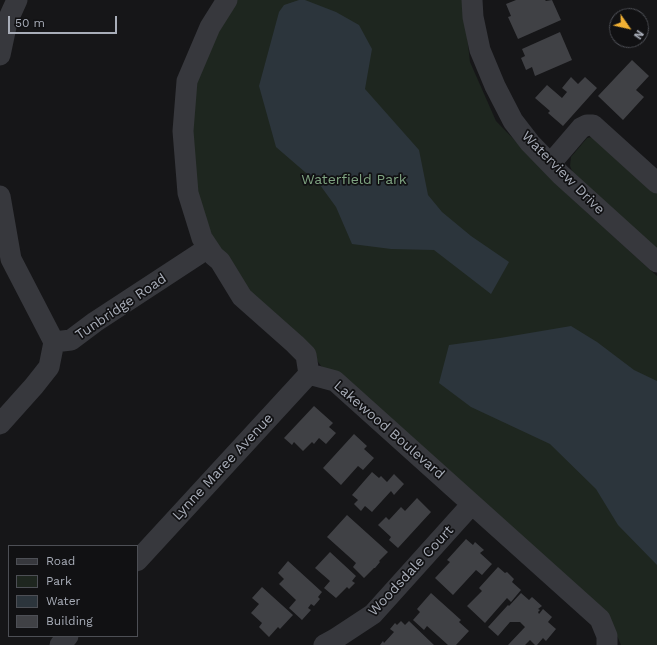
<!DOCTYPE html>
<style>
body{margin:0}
#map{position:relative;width:657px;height:645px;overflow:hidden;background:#161618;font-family:"Work Sans",sans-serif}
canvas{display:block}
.legend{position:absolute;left:8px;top:545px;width:130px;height:92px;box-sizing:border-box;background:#111113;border:1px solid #4d4f55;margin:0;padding:5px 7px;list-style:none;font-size:12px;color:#a8adb8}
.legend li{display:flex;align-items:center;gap:8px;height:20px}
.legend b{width:20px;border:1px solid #4d4f55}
.north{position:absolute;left:609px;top:8px;width:40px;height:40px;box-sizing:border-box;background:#111113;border:1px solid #4d4f55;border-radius:50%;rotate:124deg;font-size:11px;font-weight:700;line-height:16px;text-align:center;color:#a8adb8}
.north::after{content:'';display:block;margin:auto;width:14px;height:18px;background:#f2b134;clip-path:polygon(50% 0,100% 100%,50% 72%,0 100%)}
.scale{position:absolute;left:8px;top:16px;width:109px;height:18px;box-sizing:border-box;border:2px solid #a8adb8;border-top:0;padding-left:5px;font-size:12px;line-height:14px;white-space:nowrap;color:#a8adb8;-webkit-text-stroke:3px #111113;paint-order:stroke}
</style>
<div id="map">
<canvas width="657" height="645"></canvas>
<ul class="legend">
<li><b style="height:5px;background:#37383d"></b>Road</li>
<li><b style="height:11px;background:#1e261f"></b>Park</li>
<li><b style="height:11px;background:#2c353c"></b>Water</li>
<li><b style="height:11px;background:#404145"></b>Building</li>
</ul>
<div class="north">N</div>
<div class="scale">50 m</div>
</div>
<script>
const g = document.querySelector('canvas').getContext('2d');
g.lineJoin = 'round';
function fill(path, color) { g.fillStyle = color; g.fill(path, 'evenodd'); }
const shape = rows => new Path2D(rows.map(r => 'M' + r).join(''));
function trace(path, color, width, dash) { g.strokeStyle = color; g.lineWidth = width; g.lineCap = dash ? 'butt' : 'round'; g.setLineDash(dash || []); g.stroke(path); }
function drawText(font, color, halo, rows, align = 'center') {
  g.font = font + ' "Work Sans",sans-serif'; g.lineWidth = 3.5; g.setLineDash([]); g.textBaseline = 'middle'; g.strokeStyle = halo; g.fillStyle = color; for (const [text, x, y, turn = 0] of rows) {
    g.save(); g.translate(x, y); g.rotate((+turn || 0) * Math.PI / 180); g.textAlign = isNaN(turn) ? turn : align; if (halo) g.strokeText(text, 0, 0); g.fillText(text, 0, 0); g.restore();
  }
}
fill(shape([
 [235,0,463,0,470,62,496,121,569,196,657,276,657,645,621,645,618,638,605,616,321,366,307,346,255,300,224,264,210,231,200,203,192,167,194,80],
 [592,137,657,192,657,255,573,173,570,166,571,157,587,138]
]), '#1e261f');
fill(shape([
 [299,0,305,0,336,12,359,25,372,49,365,89,419,150,428,195,442,212,471,236,509,262,491,294,434,250,391,249,352,244,336,207,320,185,276,147,259,86,279,12,284,5],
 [571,326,597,342,634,370,657,381,657,565,618,525,596,489,550,444,471,407,439,383,449,345,500,338]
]), '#2c353c');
fill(shape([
 [516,0,545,0,546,1,552,0,561,20,518,39,508,17,511,16,506,4],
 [560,32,572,60,535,76,532,67,526,70,521,58,525,56,522,49],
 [632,60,649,76,636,90,644,97,623,120,598,96],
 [571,77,578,84,585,77,597,88,563,126,548,113,550,111,535,98,547,85,562,98,567,92,562,88],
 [314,406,333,423,329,427,336,433,326,444,319,438,314,444,312,442,303,451,294,442,292,445,284,438],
 [354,434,367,446,364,449,374,458,363,470,358,466,341,485,323,468],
 [372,472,379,478,381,476,387,482,394,474,404,484,394,495,391,491,372,512,365,506,361,511,354,504,358,500,352,495],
 [417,498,431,512,398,548,389,540,391,537,378,525,386,517,389,520,401,507,405,511],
 [347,515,388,552,379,561,380,562,375,568,374,568,364,578,353,567,356,563,327,537],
 [466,539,473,545,475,542,484,550,480,553,492,564,482,575,476,570,453,595,435,578,450,562,447,560],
 [330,552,356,576,352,581,355,583,349,589,347,587,336,598,324,588,330,581,315,568],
 [288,561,322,592,318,597,320,599,314,606,311,604,308,608,311,610,302,620,289,608,296,600,279,584,284,579,278,573],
 [498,567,505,573,507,572,514,579,512,582,521,590,511,602,507,598,485,623,467,606,482,591,479,588],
 [262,587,293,615,280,629,278,627,269,637,259,627,262,623,251,613,259,604,252,598],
 [431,593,461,620,459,622,469,631,456,645,448,645,427,626,424,630,413,620,420,612,417,609],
 [521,593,529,600,532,597,542,606,538,609,540,610,538,612,539,614,543,609,552,617,548,622,556,629,546,641,543,638,537,645,535,645,530,640,525,645,508,645,525,627,520,622,510,622,498,636,488,627,508,605,509,606],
 [401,621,405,625,409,621,434,645,380,645,383,641,384,643,394,632,390,629,395,623,397,625]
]), '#404145');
trace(shape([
 [227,0,210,27,187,81,183,131,188,193,202,238,214,256,220,261,242,297,295,344,306,355,309,374,335,381,600,619,607,636,607,645],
 [472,0,473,17,480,50,495,86,513,121,530,143,561,175,657,262],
 [0,55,7,22,17,0],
 [551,163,581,128,587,125,593,125,657,183],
 [0,196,11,259,54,342],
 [0,424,34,386,49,367,54,342,71,340,95,322,208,248],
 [137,561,309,374],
 [60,645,68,636],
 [324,645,335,639,373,614,472,504]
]), '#37383d', 21);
drawText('14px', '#a8adb8', '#111113', [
 ["Waterview Drive",563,173,45],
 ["Tunbridge Road",121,307,-34],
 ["Lakewood Boulevard",389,430,41],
 ["Lynne Maree Avenue",223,467,-47],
 ["Woodsdale Court",411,571,-47]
]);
drawText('14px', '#7fa381', '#111113', [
 ["Waterfield Park",354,180]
]);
</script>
